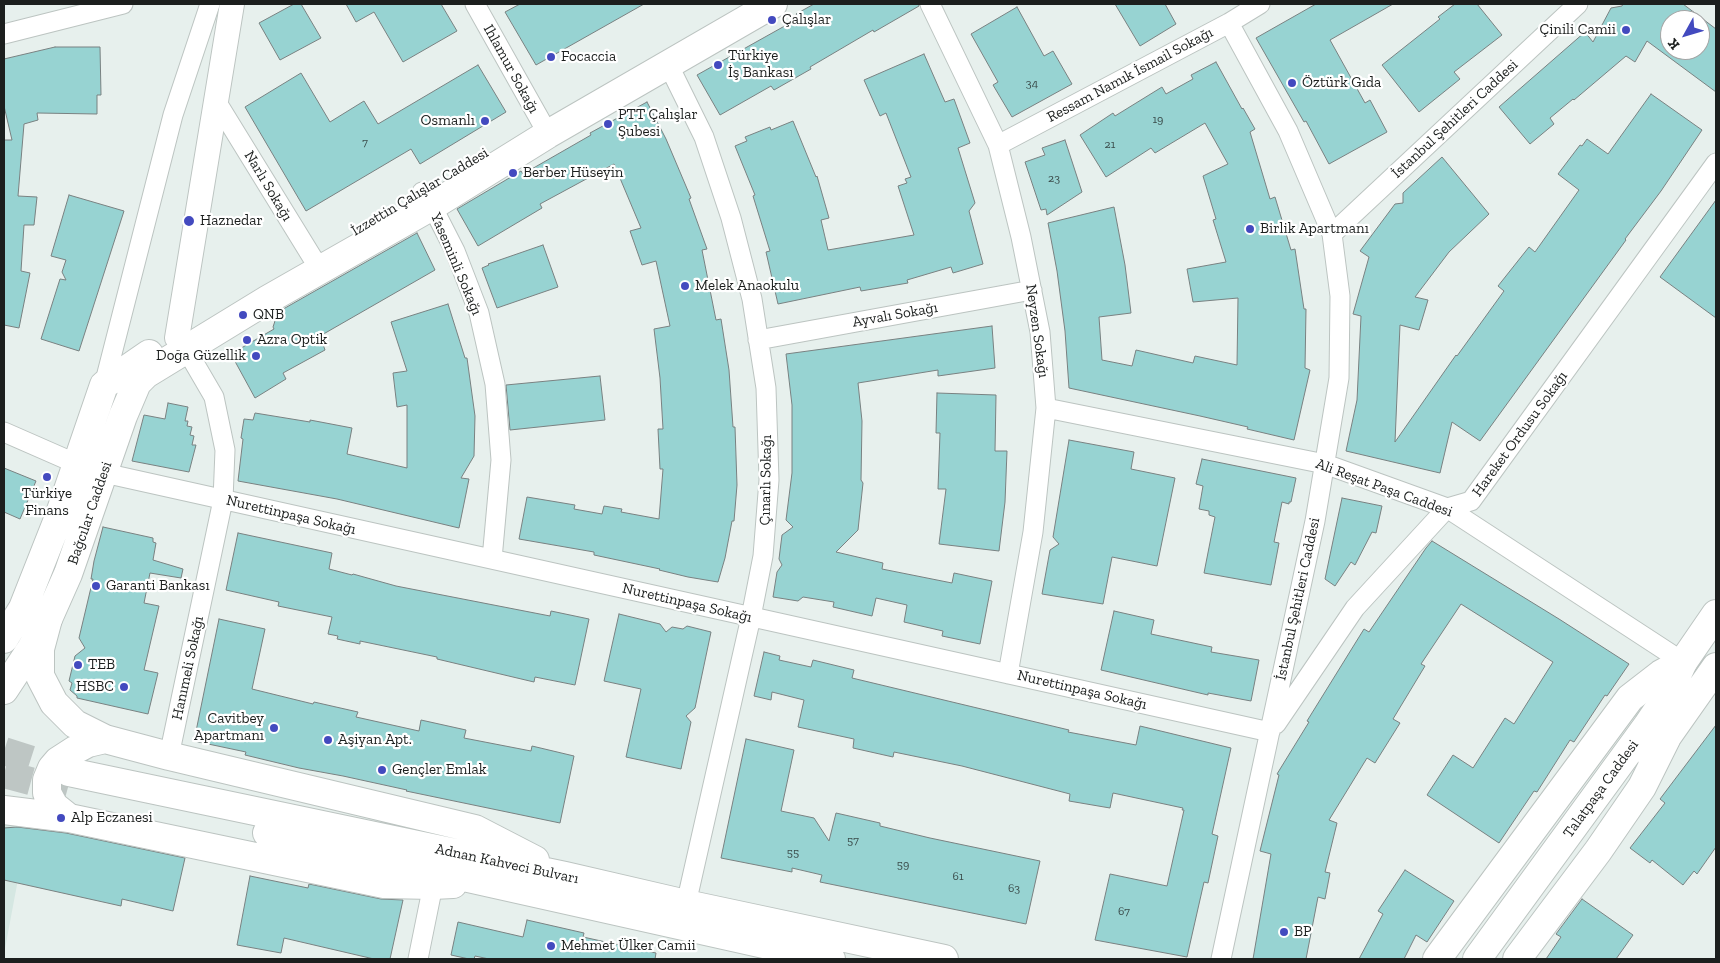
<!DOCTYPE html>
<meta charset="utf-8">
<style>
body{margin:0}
#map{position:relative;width:1720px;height:963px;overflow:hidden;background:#e7f0ed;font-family:"Zilla Slab",serif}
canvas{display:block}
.frame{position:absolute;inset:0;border:5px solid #1c1f1e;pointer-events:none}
.north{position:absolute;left:1660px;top:10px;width:50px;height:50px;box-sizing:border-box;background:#fff;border:1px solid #a4a5a5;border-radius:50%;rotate:231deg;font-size:14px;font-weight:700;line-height:20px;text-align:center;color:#1c1f1e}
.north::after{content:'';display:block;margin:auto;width:18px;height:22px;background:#434abf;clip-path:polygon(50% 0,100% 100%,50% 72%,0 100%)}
</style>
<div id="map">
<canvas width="1720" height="963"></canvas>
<div class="frame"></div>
<div class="north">K</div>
</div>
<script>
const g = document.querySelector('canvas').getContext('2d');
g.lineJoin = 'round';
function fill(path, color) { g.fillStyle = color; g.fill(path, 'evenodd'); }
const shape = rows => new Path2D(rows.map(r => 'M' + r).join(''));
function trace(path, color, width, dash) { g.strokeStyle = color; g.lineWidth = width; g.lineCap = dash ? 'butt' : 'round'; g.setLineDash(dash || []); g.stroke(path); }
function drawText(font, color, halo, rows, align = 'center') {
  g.font = font + ' "Zilla Slab",serif'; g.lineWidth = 4.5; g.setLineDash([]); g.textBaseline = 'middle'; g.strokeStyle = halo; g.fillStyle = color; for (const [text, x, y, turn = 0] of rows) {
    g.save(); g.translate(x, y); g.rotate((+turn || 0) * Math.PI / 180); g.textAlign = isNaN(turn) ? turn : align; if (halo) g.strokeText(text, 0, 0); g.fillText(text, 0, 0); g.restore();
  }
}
fill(shape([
 [30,815,4,954,4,819]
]), '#d5e7e2');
const building = shape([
 [294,4,301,4,321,38,280,60,259,23,294,4],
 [346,4,441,4,457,31,403,62,374,12,356,22,346,4],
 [520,4,644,4,536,65,505,12,520,4],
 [814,4,919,4,919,6,874,32,873,30,810,67,811,69,774,90,771,86,720,115,697,75,799,18,796,14,814,4],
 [1115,4,1165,4,1176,24,1140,46,1115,4],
 [1316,4,1393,4,1330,40,1365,103,1370,100,1387,132,1329,164,1306,121,1304,122,1256,38,1316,4],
 [1455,4,1477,4,1502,35,1454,72,1460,79,1419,112,1382,65,1440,19,1438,17,1455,4],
 [1623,4,1683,4,1716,29,1716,92,1647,41,1635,62,1626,56,1574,100,1573,99,1550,118,1554,124,1530,144,1499,107,1585,32,1593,42,1611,8,1622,6,1623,4],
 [1670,20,1700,20,1700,50,1670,50,1670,20],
 [1017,7,1044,56,1053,51,1072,84,1012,117,993,85,998,82,971,34,1017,7],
 [55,47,100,47,101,95,97,95,97,114,37,113,38,120,24,124,18,196,37,197,34,225,24,225,21,271,30,273,19,328,4,325,4,140,12,140,4,106,4,59,55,47],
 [924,54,945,102,954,99,970,143,958,148,975,203,969,211,983,264,953,273,951,267,907,280,908,283,861,291,860,287,778,304,766,252,770,251,753,196,755,195,735,146,747,141,745,137,770,127,771,130,793,121,816,177,817,176,829,218,821,220,828,250,914,235,898,186,907,183,905,179,911,177,886,113,880,116,864,80,924,54],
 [1216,62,1242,109,1243,108,1255,129,1250,132,1270,199,1275,197,1291,250,1295,249,1304,309,1306,309,1305,368,1310,370,1294,440,1247,429,1248,427,1200,416,1069,388,1065,331,1057,271,1048,223,1114,207,1125,265,1131,313,1099,317,1102,360,1132,366,1136,350,1193,363,1195,356,1237,365,1238,298,1193,302,1187,269,1226,262,1213,220,1216,219,1203,176,1228,164,1205,123,1155,153,1151,148,1106,177,1080,135,1113,113,1115,116,1162,87,1166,94,1193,79,1191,75,1216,62],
 [478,65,506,112,420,164,411,149,306,211,245,107,301,73,330,122,364,101,378,124,478,65],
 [1651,94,1702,130,1661,191,1625,239,1626,240,1480,441,1452,422,1440,473,1346,451,1357,400,1361,316,1353,314,1369,257,1360,251,1395,204,1403,203,1403,193,1442,157,1489,214,1449,252,1415,297,1428,300,1419,330,1400,325,1395,442,1456,355,1457,356,1504,291,1498,286,1529,247,1535,252,1579,190,1558,174,1580,145,1582,146,1587,139,1608,154,1651,94],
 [647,102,666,139,691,198,689,199,707,249,702,250,716,320,721,319,729,370,733,427,735,427,737,485,734,521,732,521,725,558,718,582,688,577,659,570,660,569,594,555,594,552,519,539,527,497,575,505,574,509,602,514,604,506,622,509,621,512,659,519,663,469,660,469,658,429,663,429,660,378,654,329,670,326,656,261,642,265,630,231,641,228,614,164,540,204,542,208,478,246,457,209,521,171,523,174,591,135,590,133,647,102],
 [1065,140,1082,192,1047,215,1046,209,1041,210,1025,162,1045,155,1042,148,1065,140],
 [69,195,124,211,79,351,41,339,60,279,66,280,62,272,66,260,51,256,69,195],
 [1716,200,1716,318,1660,277,1716,200],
 [417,233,435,270,320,336,325,350,283,373,286,379,255,398,231,354,274,329,273,327,278,312,417,233],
 [543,245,558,287,497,308,482,268,489,265,488,264,543,245],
 [448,304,465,358,467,358,475,416,474,456,461,478,469,479,459,528,337,499,238,481,243,439,241,438,244,419,253,420,255,413,310,422,310,420,352,428,347,454,407,468,407,405,397,407,393,373,407,371,391,322,448,304],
 [992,326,995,368,938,376,938,370,858,383,862,421,861,480,863,483,858,530,836,552,883,563,882,569,952,583,954,573,992,581,980,644,942,636,943,631,904,622,907,605,876,598,872,616,833,607,834,602,803,597,798,601,773,597,777,572,782,565,779,559,782,535,793,527,786,520,792,473,792,405,786,354,992,326],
 [600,376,605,420,510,430,506,385,600,376],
 [937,393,996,395,995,451,1007,451,1005,502,999,551,939,544,946,489,938,489,940,433,936,433,937,393],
 [168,403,188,407,185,421,188,421,187,426,192,427,190,435,194,436,192,445,196,445,189,472,132,461,144,415,165,419,168,403],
 [1069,440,1134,452,1131,469,1175,478,1157,566,1112,557,1103,604,1042,594,1050,550,1059,544,1053,537,1069,440],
 [1202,459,1296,478,1291,502,1289,502,1289,504,1282,502,1274,542,1279,543,1271,585,1204,573,1215,517,1209,515,1209,511,1199,509,1203,486,1196,484,1202,459],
 [4,468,36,481,20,519,4,512,4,468],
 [1342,498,1382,506,1376,533,1372,532,1355,565,1351,562,1335,586,1325,579,1342,498],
 [103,527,153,538,153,542,156,543,153,560,183,569,181,578,150,573,144,603,159,606,144,670,158,673,148,714,77,698,77,696,70,690,72,683,69,681,75,656,85,648,79,638,93,579,91,579,94,561,103,527],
 [238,533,332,553,329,569,352,575,353,574,396,586,550,616,551,611,589,619,575,685,535,677,534,682,437,659,437,657,360,641,360,644,337,639,338,636,328,634,332,617,278,606,279,602,226,590,238,533],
 [1432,541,1559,619,1629,664,1607,696,1605,695,1574,742,1570,740,1537,792,1534,791,1499,843,1427,795,1453,755,1473,768,1505,718,1514,724,1553,662,1461,604,1421,664,1425,666,1393,719,1400,723,1375,763,1367,758,1329,820,1337,823,1325,872,1330,873,1325,899,1318,897,1306,959,1253,959,1271,854,1260,851,1279,775,1277,774,1309,722,1307,721,1364,629,1369,632,1426,548,1432,541],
 [1114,611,1154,620,1151,634,1212,647,1211,652,1259,660,1251,701,1208,693,1208,695,1101,670,1114,611],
 [619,614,660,624,666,632,672,627,683,629,687,626,711,632,695,708,686,716,691,722,681,769,626,757,641,689,604,681,619,614],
 [219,619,265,629,252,689,313,704,314,702,358,712,356,717,419,731,421,720,466,730,464,738,531,751,532,746,574,756,560,823,406,791,407,790,343,776,299,768,245,755,246,752,194,741,219,619],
 [764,652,780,656,779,660,811,667,813,660,854,670,852,678,1069,730,1068,732,1136,745,1140,726,1231,748,1212,834,1218,836,1208,883,1204,882,1187,957,1095,940,1110,874,1167,886,1184,810,1182,810,1183,808,1113,793,1110,808,1069,801,1070,794,962,766,894,752,893,757,853,748,854,739,798,727,804,700,772,692,771,700,754,696,764,652],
 [1716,725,1716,847,1697,874,1694,871,1683,885,1652,860,1650,863,1630,848,1665,803,1660,799,1716,725],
 [746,739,794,750,781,811,814,818,829,841,836,813,880,823,880,826,930,838,1040,861,1026,924,820,882,822,875,792,868,792,872,721,858,746,739],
 [17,827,66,833,185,858,173,911,122,899,121,906,4,880,4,828,17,827],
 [1405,870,1454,901,1427,942,1416,935,1404,959,1359,959,1383,914,1378,911,1405,870],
 [250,876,308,888,309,884,381,899,403,900,390,959,374,959,284,938,281,953,237,945,250,876],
 [1582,899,1633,935,1616,959,1546,959,1561,937,1556,934,1582,899],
 [527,920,584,933,583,937,656,953,655,959,489,959,475,956,474,959,469,959,451,955,458,922,523,937,527,920]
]);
fill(building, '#97d3d2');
trace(building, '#798181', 1);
trace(shape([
 [4,751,69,772],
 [4,774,67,791]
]), '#bec6c4', 28, [28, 14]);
const minor = shape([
 [475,4,548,134],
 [930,4,998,145,1021,237,1040,332,1046,408,1033,532,1008,674],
 [4,34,123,4],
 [668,64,704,137,731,218,752,299,766,388,769,480,763,556,751,617,686,904],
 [216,101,312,257,322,270],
 [998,145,1229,23,1260,4],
 [422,192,432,206,455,251,479,313,495,384,501,460,492,559],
 [1332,234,1578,4],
 [758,340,1032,290],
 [104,385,173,115,210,4],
 [1046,408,1325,464,1447,508,1683,662],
 [4,432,77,464],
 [104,473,1270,732],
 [1276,724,1355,608,1447,508,1471,501,1716,163],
 [169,756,223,500,225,450,214,397,186,349],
 [418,959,433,885],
 [1221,959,1315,521,1339,378,1340,296,1332,234,1288,131,1229,23]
]);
const tertiary = shape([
 [186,349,177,338,232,4]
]);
const secondary = shape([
 [4,639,23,608,57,522,104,385,149,354],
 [4,690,31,649,48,619,68,574,123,416,137,383,146,374,267,300,432,206,548,134,773,4],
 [1652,758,1716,667],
 [1477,959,1647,726,1668,695,1683,662,1716,614]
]);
const primary = shape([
 [48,619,40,649,40,676,54,703,75,724,105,739,169,756,475,829,535,860],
 [69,772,565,876,686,904,944,959],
 [4,810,69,818,384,884,433,885,453,884],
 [69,818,54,806,47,793,47,780,52,768,58,761,75,750,88,743,105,739],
 [267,833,831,959],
 [1437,959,1630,698,1661,674,1683,662],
 [1517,959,1598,851,1642,787,1666,739]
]);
trace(minor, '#bcc4c1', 21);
trace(tertiary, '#bcc4c1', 26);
trace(secondary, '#bcc4c1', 30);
trace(primary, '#bcc4c1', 30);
trace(minor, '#fff', 19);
trace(tertiary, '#fff', 24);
trace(secondary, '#fff', 28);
trace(primary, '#fff', 28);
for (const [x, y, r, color] of [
 [772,20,5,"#434abf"],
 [1626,30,5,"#434abf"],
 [551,57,5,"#434abf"],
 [718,65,5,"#434abf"],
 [1292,83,5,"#434abf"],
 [485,121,5,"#434abf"],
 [608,124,5,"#434abf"],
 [513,173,5,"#434abf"],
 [189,221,6,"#434abf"],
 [1250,229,5,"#434abf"],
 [685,286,5,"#434abf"],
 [243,315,5,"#434abf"],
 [247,340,5,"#434abf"],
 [256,356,5,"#434abf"],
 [47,477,5,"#434abf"],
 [96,586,5,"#434abf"],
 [78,665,5,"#434abf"],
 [124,687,5,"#434abf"],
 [274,728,5,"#434abf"],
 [328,740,5,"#434abf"],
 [382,770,5,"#434abf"],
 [61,818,5,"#434abf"],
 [1284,932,5,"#434abf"],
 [551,946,5,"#434abf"]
]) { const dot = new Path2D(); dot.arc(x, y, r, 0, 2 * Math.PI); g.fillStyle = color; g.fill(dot); trace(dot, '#fff', 2); }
drawText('12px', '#3b4c4b', null, [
 ["34",1032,84],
 ["19",1158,120],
 ["7",365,143],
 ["21",1110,145],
 ["23",1054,179],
 ["57",853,841],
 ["55",793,853],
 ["59",903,865],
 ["61",958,877],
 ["63",1014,889],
 ["67",1124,912]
]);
drawText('15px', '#1c1f1e', '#fff', [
 ["Çalışlar",782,20],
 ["Çinili Camii",1616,30,"right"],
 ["Türkiye",728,56],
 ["İş Bankası",728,73],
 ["Focaccia",561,57],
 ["Öztürk Gıda",1302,83],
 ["PTT Çalışlar",618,115],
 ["Şubesi",618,132],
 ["Osmanlı",475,121,"right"],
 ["Berber Hüseyin",523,173],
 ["Haznedar",200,221],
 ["Birlik Apartmanı",1260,229],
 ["Melek Anaokulu",695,286],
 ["QNB",253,315],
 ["Azra Optik",257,340],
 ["Doğa Güzellik",246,356,"right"],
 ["Türkiye",47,494,"center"],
 ["Finans",47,511,"center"],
 ["Garanti Bankası",106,586],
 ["TEB",88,665],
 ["HSBC",114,687,"right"],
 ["Cavitbey",264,719,"right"],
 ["Apartmanı",264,736,"right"],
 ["Aşiyan Apt.",338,740],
 ["Gençler Emlak",392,770],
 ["Alp Eczanesi",71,818],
 ["BP",1294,932],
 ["Mehmet Ülker Camii",561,946]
], 'left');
drawText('15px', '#1c1f1e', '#fff', [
 ["Ihlamur Sokağı",511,69,61],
 ["Ressam Namık İsmail Sokağı",1130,75,-28],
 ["İstanbul Şehitleri Caddesi",1455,119,-43],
 ["Narlı Sokağı",268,186,59],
 ["İzzettin Çalışlar Caddesi",420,192,-31],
 ["Yaseminli Sokağı",456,264,67],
 ["Ayvalı Sokağı",895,315,-10],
 ["Neyzen Sokağı",1037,331,82],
 ["Hareket Ordusu Sokağı",1520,434,-54],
 ["Çınarlı Sokağı",766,480,-89],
 ["Ali Reşat Paşa Caddesi",1384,488,20],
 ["Bağcılar Caddesi",90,513,-71],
 ["Nurettinpaşa Sokağı",291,515,13],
 ["İstanbul Şehitleri Caddesi",1298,599,-78],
 ["Nurettinpaşa Sokağı",687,603,13],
 ["Hanımeli Sokağı",188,668,-78],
 ["Nurettinpaşa Sokağı",1082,690,13],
 ["Talatpaşa Caddesi",1601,789,-54],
 ["Adnan Kahveci Bulvarı",507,864,12]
]);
</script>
